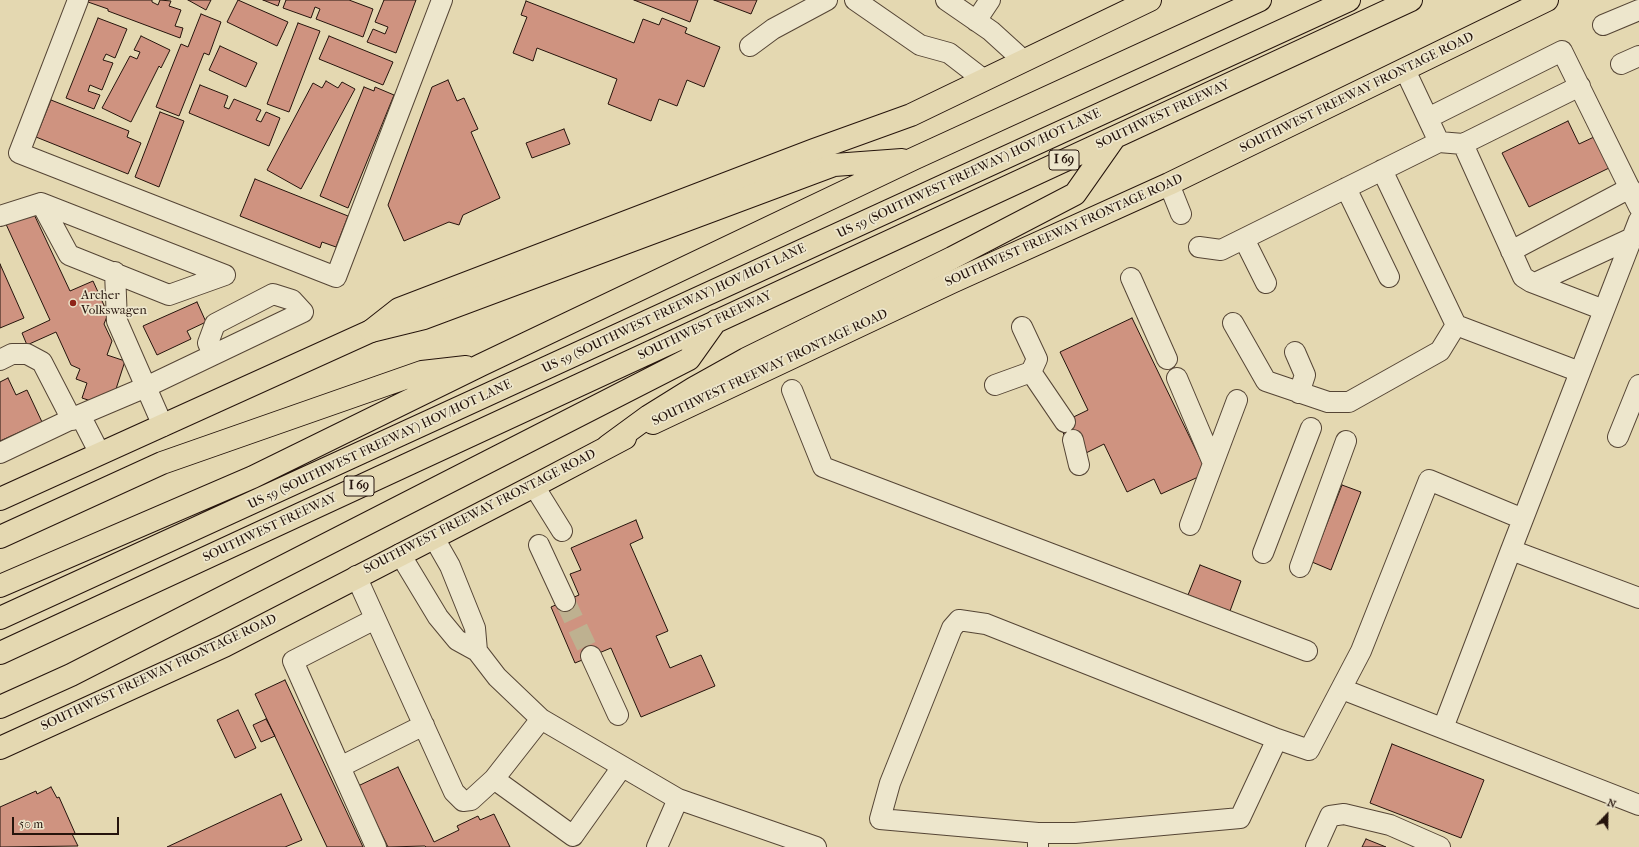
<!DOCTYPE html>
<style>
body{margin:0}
#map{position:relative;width:1639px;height:847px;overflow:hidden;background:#e4d8b1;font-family:"IM FELL French Canon",serif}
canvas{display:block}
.north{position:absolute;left:1587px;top:795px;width:40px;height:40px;-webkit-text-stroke:3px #ede6cc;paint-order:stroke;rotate:22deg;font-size:11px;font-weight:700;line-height:16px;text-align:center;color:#25140c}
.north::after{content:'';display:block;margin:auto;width:14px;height:18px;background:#25140c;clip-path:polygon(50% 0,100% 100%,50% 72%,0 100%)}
.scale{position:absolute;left:12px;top:817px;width:107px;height:18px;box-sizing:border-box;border:2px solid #25140c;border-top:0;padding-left:5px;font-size:12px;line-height:14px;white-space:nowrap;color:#25140c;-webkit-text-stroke:3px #ede6cc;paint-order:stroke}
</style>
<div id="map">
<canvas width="1639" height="847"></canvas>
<div class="north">N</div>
<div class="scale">50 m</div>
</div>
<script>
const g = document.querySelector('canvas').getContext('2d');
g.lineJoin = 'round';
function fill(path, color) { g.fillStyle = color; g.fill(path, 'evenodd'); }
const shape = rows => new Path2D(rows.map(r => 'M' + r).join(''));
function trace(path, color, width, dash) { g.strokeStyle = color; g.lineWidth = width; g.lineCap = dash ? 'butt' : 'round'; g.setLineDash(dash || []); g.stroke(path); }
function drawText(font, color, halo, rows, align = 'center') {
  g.font = font + ' "IM FELL French Canon",serif'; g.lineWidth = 3.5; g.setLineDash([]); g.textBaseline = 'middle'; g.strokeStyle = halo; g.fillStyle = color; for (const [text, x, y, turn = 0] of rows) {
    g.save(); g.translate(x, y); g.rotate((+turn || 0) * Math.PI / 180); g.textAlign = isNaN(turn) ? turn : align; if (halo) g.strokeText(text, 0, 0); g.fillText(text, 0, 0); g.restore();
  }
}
const building = shape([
 [89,0,152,0,152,2,158,5,160,0,171,1,169,6,181,10,175,26,183,28,180,38,108,11,108,9,88,2,89,0],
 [188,0,211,0,206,10,188,0],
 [238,0,288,22,277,46,227,22,238,0],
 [263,0,280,0,278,6,263,0],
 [286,0,349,0,373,9,363,37,316,19,320,9,315,7,311,18,283,8,286,0],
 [384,0,416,0,396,53,367,42,373,29,385,34,388,27,375,22,384,0],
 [634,0,698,0,690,22,634,0],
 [714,0,757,0,751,14,714,0],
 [526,1,634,43,643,19,659,25,662,18,687,28,685,33,720,47,704,87,687,80,677,106,659,99,651,121,608,104,617,79,537,48,533,61,513,53,527,17,521,15,526,1],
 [201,14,221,22,209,55,204,53,179,116,156,107,181,44,188,47,201,14],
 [98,18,127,29,115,58,106,54,103,60,113,63,102,90,90,85,88,91,100,95,94,109,66,98,98,18],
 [298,23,320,31,289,112,267,104,298,23],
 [141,36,170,50,161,68,159,66,131,122,102,108,130,56,137,59,140,52,134,50,141,36],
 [329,36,393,62,383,85,319,59,329,36],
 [220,46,257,63,246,87,209,70,220,46],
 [448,80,457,101,464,98,478,129,471,132,500,198,463,215,459,225,449,222,404,241,388,205,432,87,448,80],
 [326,81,338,88,342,82,355,89,301,189,267,170,313,83,322,88,326,81],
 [200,85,228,96,224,107,229,109,234,99,261,110,256,120,261,122,266,112,280,118,269,146,189,113,200,85],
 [364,87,374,91,375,87,394,95,348,208,320,196,364,87],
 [51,100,129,131,127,137,141,143,128,174,36,137,51,100],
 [160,112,184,121,159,187,135,177,160,112],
 [1568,121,1579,144,1594,137,1609,168,1529,207,1502,153,1568,121],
 [564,129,570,144,532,158,526,143,564,129],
 [255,179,348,216,336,247,322,242,320,248,240,216,255,179],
 [32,210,70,291,93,281,108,314,104,324,112,341,107,355,125,361,116,389,91,401,82,398,87,383,76,379,80,369,71,365,56,332,27,345,22,333,50,320,5,222,32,210],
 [0,264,24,318,0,328,0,264],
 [197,302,206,322,187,331,191,339,157,355,143,326,197,302],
 [1132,318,1207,473,1161,494,1154,479,1127,492,1104,444,1084,454,1068,443,1059,424,1088,410,1060,352,1132,318],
 [8,378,16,395,27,390,42,422,0,441,0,382,8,378],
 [1342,485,1361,492,1331,570,1312,562,1342,485],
 [636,520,643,538,630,544,668,631,656,636,670,668,701,655,715,686,641,717,611,648,575,663,551,607,579,595,570,574,581,570,571,548,636,520],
 [1200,565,1241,581,1230,611,1188,595,1200,565],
 [285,680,363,847,327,847,255,694,285,680],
 [238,710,256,748,235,758,217,720,238,710],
 [266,719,275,736,261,742,253,725,266,719],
 [1392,744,1484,780,1461,838,1370,803,1392,744],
 [398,767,434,842,459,830,457,826,478,816,480,820,494,814,510,847,426,847,425,846,388,847,358,786,398,767],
 [51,787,57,798,59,797,75,833,72,834,78,846,0,847,0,807,36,791,37,794,51,787],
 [281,794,302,840,285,847,167,847,281,794],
 [1366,839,1386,847,1362,847,1366,839]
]);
fill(building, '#cf9380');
trace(building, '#25140c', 1);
trace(shape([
 [565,601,591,656]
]), '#beb190', 20, [20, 10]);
const minor = shape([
 [78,0,19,153,336,277,442,0],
 [855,0,920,45,949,53,984,80],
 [946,0,991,31,1024,61],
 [976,21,990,0],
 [1603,25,1639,10],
 [750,46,773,29,827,0],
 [1621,64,1639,56],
 [1405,70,1439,142,1463,144,1580,86],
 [1428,118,1562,51,1639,207],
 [1463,144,1523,277,1531,282,1604,310],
 [1169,184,1181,214],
 [1346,188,1389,277],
 [41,203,69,255,169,295,225,275],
 [0,216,41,203,225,275],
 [1639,220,1511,550,1639,598],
 [1244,239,1266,283],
 [1199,247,1221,250,1439,142],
 [1511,251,1630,188],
 [115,272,117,321,163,426],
 [1131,278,1167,359],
 [1535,283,1632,238],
 [1233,323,1266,381,1328,402,1349,402,1440,351,1456,325,1382,170],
 [1456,325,1580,372],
 [1022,327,1037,359,1031,372,1065,422],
 [1295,352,1305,375,1299,393],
 [0,360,12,354,27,354,42,362,72,420],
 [1177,378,1213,463],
 [995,385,1031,372],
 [792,390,823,467,1307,651],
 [80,415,146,387,213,355,303,312,292,300,273,294,215,324,208,343,213,355],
 [1618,437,1639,385],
 [1073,440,1079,465],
 [0,453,80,415,100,454],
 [534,486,562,531],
 [1190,525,1237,400],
 [434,538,450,566,475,628,477,651],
 [539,545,565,601],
 [1263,553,1311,428],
 [400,554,438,617,457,640,477,651,497,677,541,719,678,799,816,847],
 [1300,567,1346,441],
 [356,576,454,792,463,801,471,800,494,779,541,719],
 [375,619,293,661,340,767,424,725],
 [591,656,618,715],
 [1342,689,1639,805],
 [1443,728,1511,550],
 [340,767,376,847],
 [494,779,573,836,622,767],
 [1038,833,880,819,890,783,952,628,959,620,986,624,1277,739],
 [657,847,678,799],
 [1038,847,1038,833,1075,833,1240,818,1277,739,1309,750,1361,651,1429,480,1523,519],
 [1316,847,1330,816,1344,814,1390,825,1440,847]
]);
const major = shape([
 [653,423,952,282,1169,184,1547,0],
 [0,499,371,331,399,309,814,150,911,115,1150,0],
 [0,748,224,646,534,486,625,438]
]);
const highway = shape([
 [371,331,424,318,834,165,902,160],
 [608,446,649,416,694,388,746,359,952,258,1075,194,1115,137],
 [0,537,162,463,422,372,466,367],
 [0,586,253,477,481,365,913,159,1260,0],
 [0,618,1349,0],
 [0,653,1411,0],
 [0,707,71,675,689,359,716,321]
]);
trace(minor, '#554535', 22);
trace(major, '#25140c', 24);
trace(highway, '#25140c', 24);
trace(minor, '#ede6cc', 20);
trace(major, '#e4d8b1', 22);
trace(highway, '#e4d8b1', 22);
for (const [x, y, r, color] of [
 [73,303,4,"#8f2418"]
]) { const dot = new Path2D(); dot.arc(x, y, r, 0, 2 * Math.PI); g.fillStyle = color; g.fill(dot); trace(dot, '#ede6cc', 1.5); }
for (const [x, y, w] of [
 [1064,160,30],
 [359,486,30]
]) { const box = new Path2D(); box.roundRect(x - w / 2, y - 10, w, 20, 3); g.fillStyle = '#ede6cc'; g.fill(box); trace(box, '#25140c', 1); }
drawText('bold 12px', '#25140c', null, [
 ["I 69",1064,160],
 ["I 69",359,486]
]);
drawText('13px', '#25140c', '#ede6cc', [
 ["SOUTHWEST FREEWAY FRONTAGE ROAD",1357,93,-26],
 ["SOUTHWEST FREEWAY",1163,115,-25],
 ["US 59 (SOUTHWEST FREEWAY) HOV/HOT LANE",969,174,-25],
 ["SOUTHWEST FREEWAY FRONTAGE ROAD",1064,231,-24],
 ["US 59 (SOUTHWEST FREEWAY) HOV/HOT LANE",674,309,-25],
 ["SOUTHWEST FREEWAY",705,326,-25],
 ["SOUTHWEST FREEWAY FRONTAGE ROAD",770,368,-25],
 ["US 59 (SOUTHWEST FREEWAY) HOV/HOT LANE",380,445,-25],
 ["SOUTHWEST FREEWAY FRONTAGE ROAD",480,512,-27],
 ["SOUTHWEST FREEWAY",270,528,-25],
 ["SOUTHWEST FREEWAY FRONTAGE ROAD",159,673,-25]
]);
drawText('13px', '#25140c', '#ede6cc', [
 ["Archer",81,296],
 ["Volkswagen",81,311]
], 'left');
</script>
